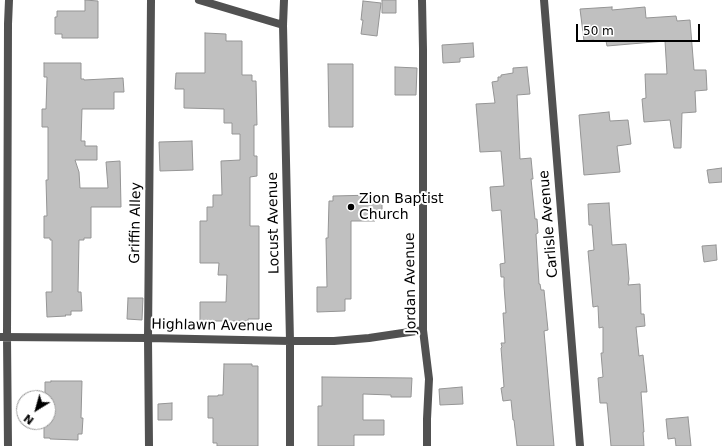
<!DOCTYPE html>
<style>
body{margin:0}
#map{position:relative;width:722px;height:446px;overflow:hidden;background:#fff;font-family:"DejaVu Sans",sans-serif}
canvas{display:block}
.north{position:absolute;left:16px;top:390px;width:40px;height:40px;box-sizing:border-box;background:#fff;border:1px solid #999;border-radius:50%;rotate:217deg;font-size:11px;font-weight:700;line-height:16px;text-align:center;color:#000}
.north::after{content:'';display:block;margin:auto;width:14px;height:18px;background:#000;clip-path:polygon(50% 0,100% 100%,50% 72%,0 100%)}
.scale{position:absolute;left:576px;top:24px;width:124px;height:18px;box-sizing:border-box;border:2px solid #000;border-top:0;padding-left:5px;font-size:12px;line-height:14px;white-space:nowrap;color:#000;-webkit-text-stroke:3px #fff;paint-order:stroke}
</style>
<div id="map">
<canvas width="722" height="446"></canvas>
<div class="north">N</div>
<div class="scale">50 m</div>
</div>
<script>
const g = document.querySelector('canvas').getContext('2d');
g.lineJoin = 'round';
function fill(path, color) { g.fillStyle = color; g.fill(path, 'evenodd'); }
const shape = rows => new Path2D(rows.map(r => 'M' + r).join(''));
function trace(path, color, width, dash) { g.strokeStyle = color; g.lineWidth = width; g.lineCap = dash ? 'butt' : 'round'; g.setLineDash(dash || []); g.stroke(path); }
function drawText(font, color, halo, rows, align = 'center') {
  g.font = font + ' "DejaVu Sans",sans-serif'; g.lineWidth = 4; g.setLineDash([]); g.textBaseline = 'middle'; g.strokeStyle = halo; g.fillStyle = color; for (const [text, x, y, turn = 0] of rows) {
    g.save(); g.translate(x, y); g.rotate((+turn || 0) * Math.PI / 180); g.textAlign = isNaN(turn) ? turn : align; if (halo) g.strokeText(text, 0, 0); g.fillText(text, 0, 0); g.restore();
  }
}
const building = shape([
 [85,0,98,1,98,38,62,38,62,34,55,34,55,17,57,17,57,11,85,11,85,0],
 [382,0,396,0,396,13,382,13,382,0],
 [363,1,381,3,377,36,361,34,363,20,361,20,363,1],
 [612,7,612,10,645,7,646,18,676,16,677,21,690,20,694,70,706,70,707,90,695,91,696,112,682,113,681,148,674,148,670,120,644,122,642,99,646,98,645,74,667,74,665,41,607,46,606,41,594,41,594,40,584,41,580,9,612,7],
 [205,33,226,34,226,41,242,41,242,75,252,75,252,81,256,81,257,125,254,125,254,156,257,156,257,176,250,177,250,226,259,226,259,319,248,319,248,321,200,321,200,302,226,302,227,275,218,275,219,263,200,263,200,221,207,221,207,207,213,207,213,195,222,195,221,161,240,160,240,134,232,134,232,123,224,123,224,109,184,108,184,89,175,89,176,73,205,73,205,33],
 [473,43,474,57,460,58,460,62,443,63,442,45,473,43],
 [44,63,81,63,81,79,84,79,84,80,123,78,124,92,114,92,114,109,82,109,81,141,85,141,85,146,97,146,97,160,75,160,79,172,80,188,108,188,106,162,120,161,121,207,91,207,91,238,84,238,84,240,79,240,78,292,81,292,82,311,71,311,71,315,65,315,66,316,47,317,46,292,52,292,52,240,50,240,50,238,44,238,44,216,47,216,46,180,48,180,48,127,42,127,42,109,46,109,47,77,44,77,44,63],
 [328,64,353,64,353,127,329,127,328,64],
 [395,67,417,68,416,95,395,95,395,67],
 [527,67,530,94,517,95,520,159,531,158,533,179,531,179,535,219,537,219,538,233,536,234,539,284,540,284,541,290,544,290,548,330,544,331,554,446,517,446,514,420,513,420,511,400,503,401,501,388,504,387,501,348,502,347,501,343,505,343,503,313,506,313,504,286,504,277,501,277,500,264,505,263,501,210,492,211,490,187,504,186,501,151,480,152,476,104,495,103,492,82,498,81,498,77,501,77,501,75,513,73,513,68,527,67],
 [609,112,610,121,628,120,631,144,617,146,620,172,584,175,579,115,609,112],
 [192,141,193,170,160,171,159,142,192,141],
 [722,168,722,182,709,183,707,170,722,168],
 [374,195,382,205,382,209,375,221,351,221,351,299,345,299,345,311,317,312,317,287,327,287,326,238,328,238,329,201,333,201,333,196,374,195],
 [609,203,612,245,626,244,629,279,628,285,640,284,641,314,644,314,645,326,636,327,639,356,643,355,647,392,641,392,644,432,643,432,644,446,611,446,607,403,600,403,598,378,603,377,601,353,603,353,603,327,599,328,598,306,593,307,588,251,594,250,592,225,589,225,588,204,609,203],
 [716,245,717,260,704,262,702,246,716,245],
 [128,298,143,298,142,320,127,319,128,298],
 [224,364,252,364,252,366,258,366,258,446,217,446,217,443,213,443,213,418,208,418,208,396,218,396,218,395,223,395,224,364],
 [322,377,412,378,411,397,391,397,391,395,363,394,363,420,384,420,384,435,354,435,354,446,318,446,318,406,322,406,322,377],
 [51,381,82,381,81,418,83,418,82,434,78,434,78,440,50,439,50,438,44,438,44,422,48,422,48,398,45,398,45,382,51,382,51,381],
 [462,387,463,404,440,405,439,389,462,387],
 [172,403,172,420,158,420,158,404,172,403],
 [688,417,691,446,676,446,675,438,668,439,666,419,688,417]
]);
fill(building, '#c0c0c0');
trace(building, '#959595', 1);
trace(shape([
 [199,0,283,25],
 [284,0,283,25,290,341,290,446],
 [422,0,423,49,423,330,429,379,427,419,427,446],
 [544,0,580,446],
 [0,337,148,338,290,341,334,341,369,338,423,330],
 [8,446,7,337,8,24,9,0],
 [149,446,148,338,151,0]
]), '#515151', 8);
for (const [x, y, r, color] of [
 [351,207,4,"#000"]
]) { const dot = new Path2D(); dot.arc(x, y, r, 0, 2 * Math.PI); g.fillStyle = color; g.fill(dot); trace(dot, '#fff', 1.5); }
drawText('14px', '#000', '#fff', [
 ["Zion Baptist",359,199],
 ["Church",359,215]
], 'left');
drawText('14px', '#000', '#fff', [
 ["Griffin Alley",136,223,-89],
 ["Locust Avenue",274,223,-91],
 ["Carlisle Avenue",549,224,-95],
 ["Jordan Avenue",411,283,-91],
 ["Highlawn Avenue",212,326,1]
]);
</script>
